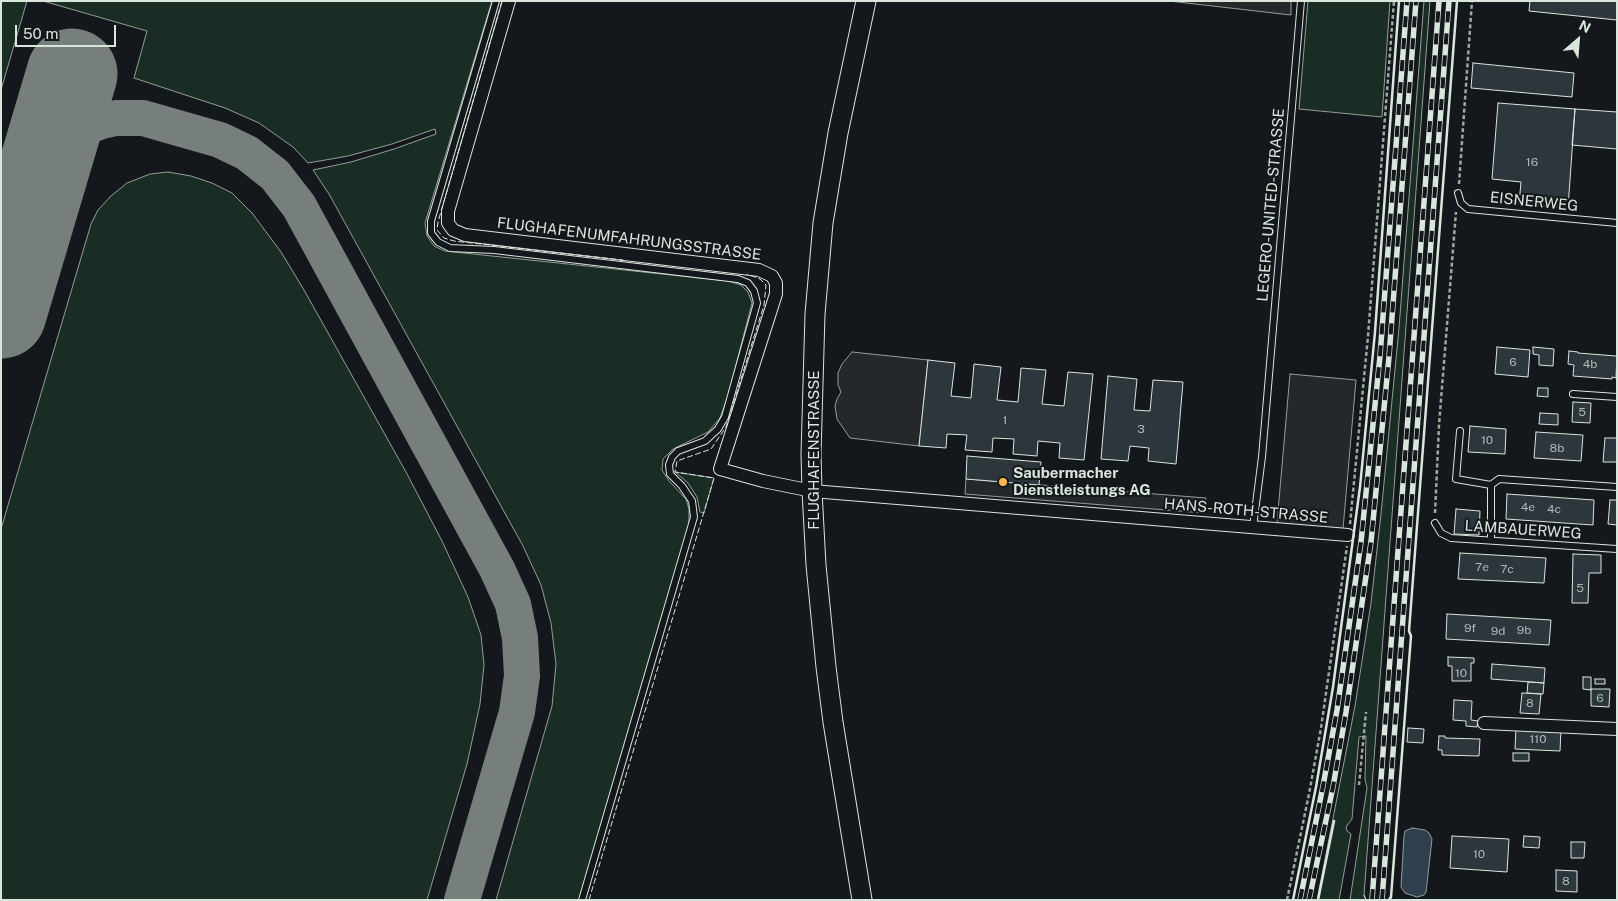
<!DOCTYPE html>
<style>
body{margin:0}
#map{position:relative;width:1618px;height:901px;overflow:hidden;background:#14181c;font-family:"Public Sans",sans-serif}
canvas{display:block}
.frame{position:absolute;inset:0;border:2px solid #d8e6dc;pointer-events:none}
.north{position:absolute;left:1553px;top:15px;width:50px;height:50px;-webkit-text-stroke:4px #14181c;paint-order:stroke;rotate:27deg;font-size:14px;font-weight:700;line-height:20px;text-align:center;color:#d8e6dc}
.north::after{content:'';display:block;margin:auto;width:18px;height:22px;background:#d8e6dc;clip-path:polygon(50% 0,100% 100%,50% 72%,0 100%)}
.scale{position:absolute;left:15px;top:25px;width:101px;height:22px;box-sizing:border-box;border:2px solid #d8e6dc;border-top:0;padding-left:6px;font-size:15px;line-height:18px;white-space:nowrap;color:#d8e6dc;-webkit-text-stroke:4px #14181c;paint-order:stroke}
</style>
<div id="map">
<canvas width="1618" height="901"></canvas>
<div class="frame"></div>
<div class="north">N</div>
<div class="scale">50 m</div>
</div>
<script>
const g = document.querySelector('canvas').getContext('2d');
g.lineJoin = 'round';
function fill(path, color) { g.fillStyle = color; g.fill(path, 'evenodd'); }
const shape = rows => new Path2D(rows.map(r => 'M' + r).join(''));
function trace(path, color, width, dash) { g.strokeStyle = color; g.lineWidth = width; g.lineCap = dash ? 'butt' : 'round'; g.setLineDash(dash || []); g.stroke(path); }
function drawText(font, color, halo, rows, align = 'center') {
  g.font = font + ' "Public Sans",sans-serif'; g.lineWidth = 4; g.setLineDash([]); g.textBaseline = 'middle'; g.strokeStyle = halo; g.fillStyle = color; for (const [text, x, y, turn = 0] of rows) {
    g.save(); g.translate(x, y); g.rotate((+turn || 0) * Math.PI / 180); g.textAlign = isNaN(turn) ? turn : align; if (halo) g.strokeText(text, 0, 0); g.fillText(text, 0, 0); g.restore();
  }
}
const green = shape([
 [1,1,27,1,1,90,1,1],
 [43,1,492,1,425,223,427,236,434,246,445,251,728,281,741,285,748,292,752,303,728,396,720,418,708,432,673,449,663,459,662,470,669,481,686,499,689,509,689,524,579,900,496,900,552,706,556,664,551,623,541,585,523,546,329,194,313,170,351,162,394,149,436,134,435,129,392,144,348,156,308,163,293,147,259,123,225,108,134,78,147,31,43,1],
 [1308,1,1390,1,1382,117,1299,109,1308,1],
 [1424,1,1430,1,1364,895,1366,900,1350,900,1367,788,1365,779,1366,736,1359,737,1352,819,1346,827,1347,831,1351,834,1339,900,1317,900,1355,706,1371,603,1381,514,1399,328,1424,1],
 [168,172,191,176,212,183,232,193,252,213,281,252,304,290,406,472,442,541,468,597,481,635,484,665,480,704,467,764,427,900,1,900,1,529,91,224,98,210,111,196,127,183,150,174,168,172],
 [675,472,714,478,704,513,700,512,697,497,688,483,675,472]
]);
fill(green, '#1a2d24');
trace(green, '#939e99', 1);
const parking = shape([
 [1169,1,1291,1,1291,15,1169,1],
 [852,352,928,360,919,446,850,438,837,419,835,406,837,399,841,392,838,385,838,373,842,364,852,352],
 [1290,374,1356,380,1343,529,1277,523,1290,374],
 [966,479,1206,498,1204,513,965,494,966,479]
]);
fill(parking, '#24282b');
trace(parking, '#939e99', 1);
const water = shape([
 [1412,828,1425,830,1429,833,1432,839,1426,892,1424,895,1417,897,1405,893,1401,887,1404,836,1405,831,1412,828]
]);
fill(water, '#2f3f4d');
trace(water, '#939e99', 1);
trace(shape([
 [39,185,52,157,68,140,86,127,102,121,116,118,143,118,220,140,247,153,275,175,299,206,497,569,513,604,520,638,522,676,517,712,462,900]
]), '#767f7c', 36);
trace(shape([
 [1,313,72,74]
]), '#767f7c', 91);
const building = shape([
 [1530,1,1617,1,1617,20,1529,11,1530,1],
 [1473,63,1574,73,1572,97,1471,88,1473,63],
 [1498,103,1575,109,1568,208,1519,204,1521,182,1492,179,1498,103],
 [1575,109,1617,112,1617,149,1572,145,1575,109],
 [1497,347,1530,350,1528,377,1495,374,1497,347],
 [1533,347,1554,349,1553,366,1539,365,1539,355,1533,354,1533,347],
 [1569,351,1578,352,1578,353,1616,356,1617,355,1616,378,1612,377,1612,379,1573,376,1574,365,1568,364,1569,351],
 [928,360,955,363,951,396,971,398,974,364,1001,367,997,400,1018,402,1021,368,1046,370,1042,404,1064,406,1068,372,1093,374,1084,460,1059,458,1060,443,1038,441,1037,456,1013,454,1014,439,993,438,992,452,965,450,967,435,947,434,946,448,919,446,928,360],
 [1108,376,1137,379,1134,410,1150,411,1153,380,1183,382,1176,464,1148,461,1149,448,1130,446,1128,461,1101,459,1108,376],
 [1538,388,1548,388,1548,397,1537,396,1538,388],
 [1573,402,1591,403,1590,423,1572,422,1573,402],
 [1540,413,1558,414,1558,425,1539,424,1540,413],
 [1470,426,1506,429,1505,454,1468,452,1470,426],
 [1536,432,1583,435,1581,461,1534,458,1536,432],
 [1605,438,1617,438,1617,462,1603,462,1605,438],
 [967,456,1041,462,1039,485,966,479,967,456],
 [1507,494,1594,500,1593,525,1506,519,1507,494],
 [1610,500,1617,500,1617,525,1608,524,1610,500],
 [1456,509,1480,511,1479,535,1454,534,1456,509],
 [1460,553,1546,558,1544,583,1458,579,1460,553],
 [1573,554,1601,555,1601,573,1589,573,1588,603,1572,603,1573,554],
 [1447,614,1551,620,1549,645,1446,639,1447,614],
 [1448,657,1474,658,1474,663,1471,663,1471,681,1452,681,1452,666,1448,666,1448,657],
 [1492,664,1545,668,1544,683,1491,679,1492,664],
 [1583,677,1591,677,1591,690,1583,689,1583,677],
 [1595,679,1605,679,1605,684,1595,684,1595,679],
 [1528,682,1544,683,1543,694,1527,693,1528,682],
 [1591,689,1610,689,1609,707,1591,706,1591,689],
 [1522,693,1541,694,1539,714,1520,713,1522,693],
 [1454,700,1472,701,1471,720,1478,721,1477,727,1466,726,1466,721,1453,720,1454,700],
 [1408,728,1424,729,1423,743,1407,742,1408,728],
 [1516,728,1561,730,1560,751,1515,749,1516,728],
 [1439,736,1445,736,1445,738,1480,739,1479,756,1442,755,1442,750,1438,750,1439,736],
 [1513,753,1529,753,1529,761,1513,761,1513,753],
 [1452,836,1509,839,1507,872,1450,868,1452,836],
 [1524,836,1540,837,1539,848,1523,847,1524,836],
 [1571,842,1585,842,1584,858,1571,858,1571,842],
 [1556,870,1577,871,1577,892,1556,891,1556,870]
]);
fill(building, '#2c363c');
trace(building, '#d8e6dc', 1);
const service = shape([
 [496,1,431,221,431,233,438,242,450,248,494,250,738,279,748,283,754,291,757,303,725,417,718,429,705,441,678,451,672,457,669,465,670,474,682,486,692,501,694,517,582,900],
 [1458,193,1461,203,1468,209,1617,223],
 [1573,394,1617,397],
 [1460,431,1456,479,1491,485],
 [1435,523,1441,533,1451,538,1617,549],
 [1253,527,1262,457,1301,1],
 [1491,540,1491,485,1499,479,1617,487]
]);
const minor = shape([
 [509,1,448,211,448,223,453,230,465,235,759,270,772,276,776,283,776,294,720,469,763,481,812,491,1348,535],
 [1484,723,1617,729]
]);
const primary = shape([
 [862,900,833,722,826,667,816,565,812,491,811,454,815,314,823,223,838,133,866,1]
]);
trace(service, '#d8e6dc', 8);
trace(minor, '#d8e6dc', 14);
trace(primary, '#d8e6dc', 21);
trace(shape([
 [1459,184,1472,1],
 [1435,513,1439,425,1456,212],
 [1350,524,1368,336,1394,1],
 [1359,785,1366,712],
 [1287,900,1309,794,1321,728,1347,546]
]), '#9da8a2', 2.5, [4, 2.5]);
trace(service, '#14181c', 6);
trace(minor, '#14181c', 12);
trace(primary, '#14181c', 19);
const rail = shape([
 [1300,900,1323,786,1337,710,1361,542,1380,356,1407,1],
 [1309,900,1333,787,1346,712,1371,542,1389,357,1416,1],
 [1372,900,1439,1],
 [1382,900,1449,1]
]);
trace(rail, '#d8e6dc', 5.5);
trace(rail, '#14181c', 4, [11]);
trace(shape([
 [502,1,438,222,437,230,444,238,454,241,623,260],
 [1364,895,1366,900],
 [589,900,714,478,675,472,677,461,711,449,726,427,764,305,766,285,760,279,747,274]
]), '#d8e6dc', 1, [6, 2.5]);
trace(shape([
 [1293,900,1316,787,1333,687,1360,487,1375,332,1399,1],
 [1318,900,1334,821],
 [1389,900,1391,897,1411,636,1409,631,1457,1]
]), '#d8e6dc', 2.5);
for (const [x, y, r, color] of [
 [1003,482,5,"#ffb74d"]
]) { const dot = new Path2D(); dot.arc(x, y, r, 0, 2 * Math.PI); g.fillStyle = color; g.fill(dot); trace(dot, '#14181c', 2); }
drawText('12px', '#adbab4', null, [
 ["16",1532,162],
 ["6",1513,362],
 ["4b",1590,364],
 ["5",1582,412],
 ["1",1005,420],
 ["3",1141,429],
 ["10",1487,440],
 ["8b",1557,448],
 ["4e",1528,507],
 ["4c",1554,509],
 ["7e",1482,567],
 ["7c",1507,569],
 ["5",1580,588],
 ["9f",1470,628],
 ["9b",1524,630],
 ["9d",1498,631],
 ["10",1461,673],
 ["6",1600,698],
 ["8",1530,703],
 ["110",1538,739],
 ["10",1479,854],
 ["8",1566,881]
]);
drawText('15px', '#d8e6dc', '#14181c', [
 ["EISNERWEG",1534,202,6],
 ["LEGERO-UNITED-STRASSE",1271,205,-85],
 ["FLUGHAFENUMFAHRUNGSSTRASSE",629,239,7],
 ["FLUGHAFENSTRASSE",814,450,-90],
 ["HANS-ROTH-STRASSE",1246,511,5],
 ["LAMBAUERWEG",1523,530,4]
]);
drawText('bold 15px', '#d8e6dc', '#14181c', [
 ["Saubermacher",1013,473],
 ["Dienstleistungs AG",1013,490]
], 'left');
</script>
